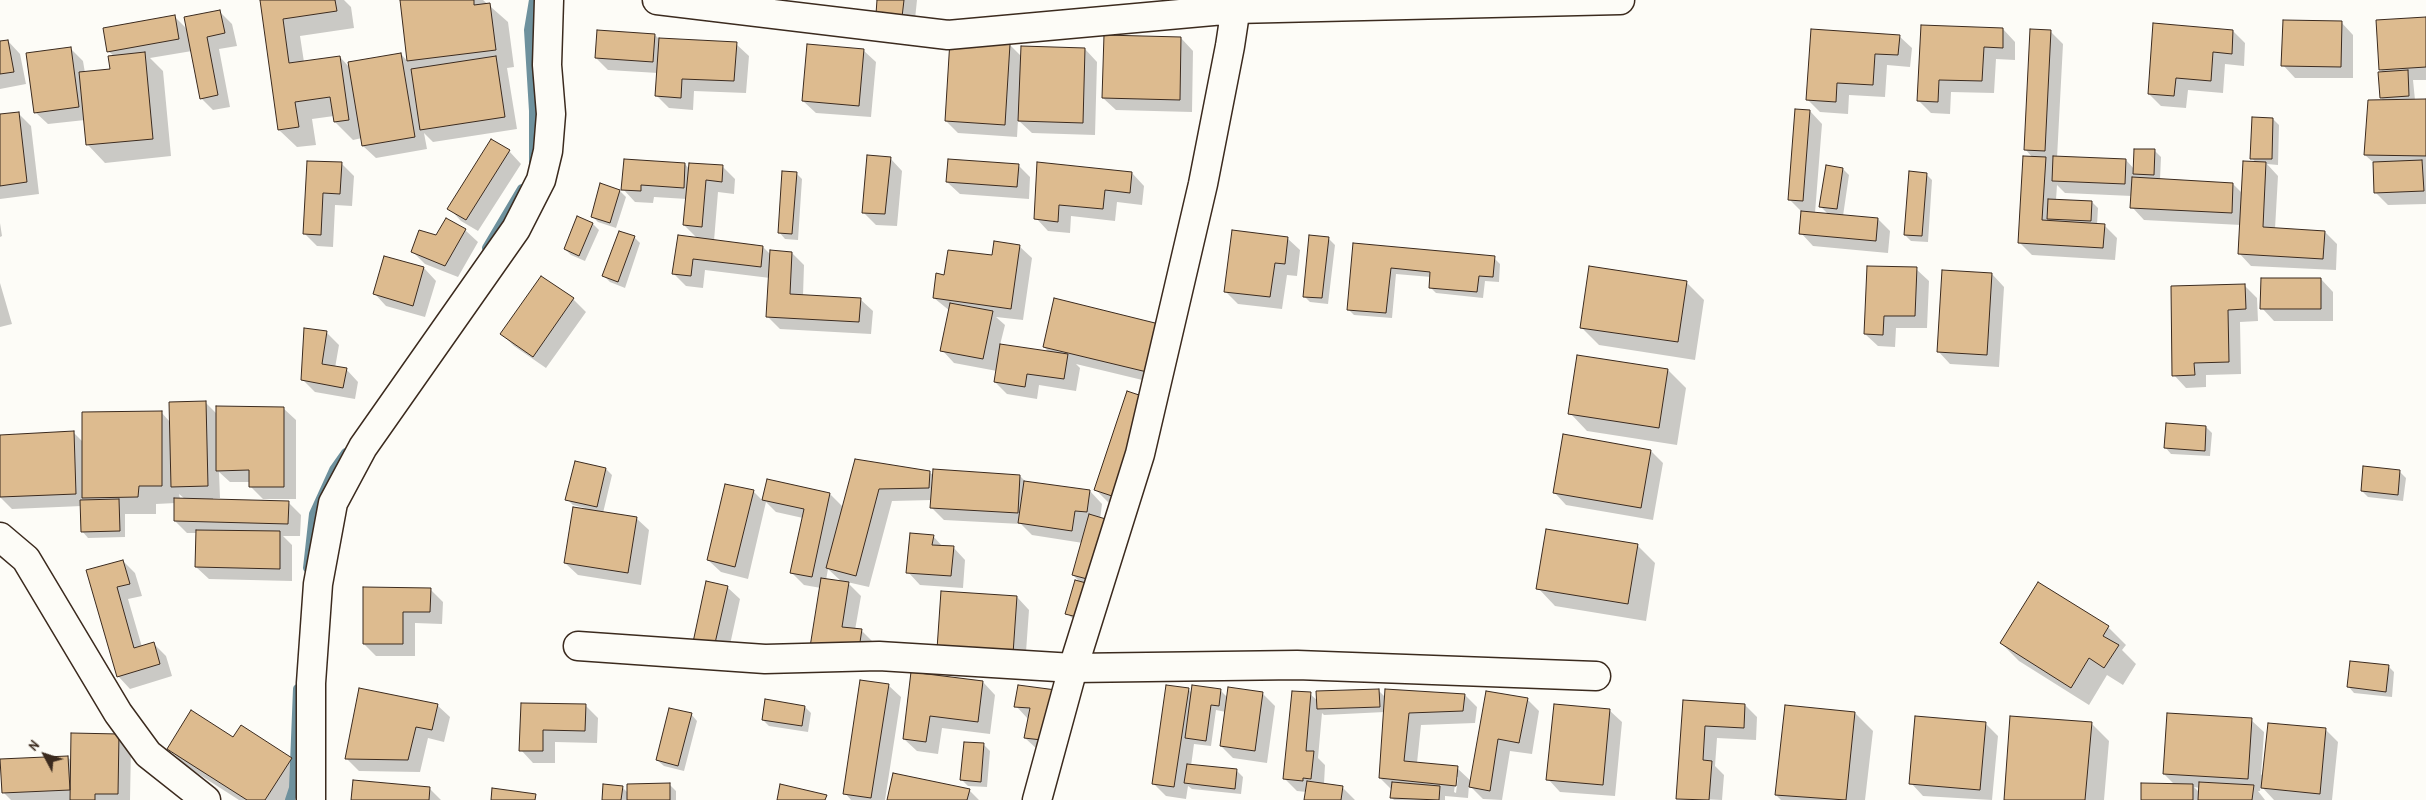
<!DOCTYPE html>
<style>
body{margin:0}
#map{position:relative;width:2426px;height:800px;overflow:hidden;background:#fdfcf7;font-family:"Patrick Hand",sans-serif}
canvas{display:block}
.north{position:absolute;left:20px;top:730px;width:50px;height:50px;-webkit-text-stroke:4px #fdfcf7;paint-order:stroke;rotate:310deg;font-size:14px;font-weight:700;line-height:20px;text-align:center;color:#3b2a1e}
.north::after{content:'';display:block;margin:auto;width:18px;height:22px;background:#3b2a1e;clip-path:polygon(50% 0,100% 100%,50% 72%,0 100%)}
</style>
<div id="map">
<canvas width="2426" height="800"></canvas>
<div class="north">N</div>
</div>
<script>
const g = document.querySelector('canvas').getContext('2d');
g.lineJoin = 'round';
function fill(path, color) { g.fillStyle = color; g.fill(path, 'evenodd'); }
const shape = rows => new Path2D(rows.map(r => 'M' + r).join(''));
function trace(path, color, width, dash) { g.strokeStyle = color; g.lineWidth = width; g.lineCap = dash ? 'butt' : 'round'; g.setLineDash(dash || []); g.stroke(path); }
fill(shape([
 [262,0,344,0,351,7,354,28,300,36,304,62,340,57,350,68,401,54,408,62,401,0,483,0,508,22,514,67,507,68,517,129,433,142,424,133,427,149,376,158,363,146,362,138,353,140,335,122,334,116,312,119,316,145,297,147,279,130],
 [879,0,917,0,914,29],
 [220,12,232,24,237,46,219,49,230,107,213,110,201,98,192,51,150,58,163,71,171,156,105,163,88,145,85,120,48,124,35,112,71,49,83,61,85,73,111,70,114,56,108,51,175,17,188,30],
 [2426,18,2426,80,2413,80,2415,100,2426,100,2426,204,2388,205,2375,192,2375,164,2365,155,2384,101,2381,98,2379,73,2384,73,2380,69],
 [2341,22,2353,35,2353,78,2295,78,2283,65],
 [1922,26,2003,29,2015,42,2015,60,1996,59,1994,93,1951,92,1950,114,1931,113,1919,101],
 [2031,30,2051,32,2063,44,2057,158,2126,160,2135,170,2155,151,2161,157,2160,180,2233,184,2243,194,2256,163,2252,158,2273,119,2279,125,2278,165,2267,164,2278,176,2275,229,2325,232,2337,244,2336,270,2251,266,2239,253,2241,225,2144,220,2132,207,2132,196,2065,193,2057,185,2056,200,2092,202,2098,208,2097,225,2104,225,2117,238,2115,260,2032,255,2019,242,2033,158,2025,149],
 [2233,31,2245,43,2244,66,2225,64,2223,93,2188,90,2186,108,2161,106,2149,94],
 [598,32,655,35,659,39,736,44,749,56,746,93,694,91,693,110,669,108,657,96,658,73,608,70,596,58],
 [1899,36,1912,48,1910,67,1887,65,1885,97,1849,95,1848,114,1820,112,1807,99],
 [1181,38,1193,51,1192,112,1116,110,1103,98],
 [8,41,20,54,26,84,0,89,0,43],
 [1010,45,1022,57,1085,49,1097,62,1095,135,1032,133,1018,120,1017,137,958,133,946,121],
 [863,50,876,62,871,117,816,113,803,101],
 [1810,111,1822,124,1815,213,1829,215,1821,207,1843,169,1849,175,1843,216,1878,219,1890,231,1888,253,1813,246,1801,233,1802,212,1790,200],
 [19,114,31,126,39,194,0,199,0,116],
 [509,151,521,164,478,231,461,221,449,208],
 [890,158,902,171,897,226,876,225,863,212],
 [308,162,341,163,354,176,352,206,335,205,333,247,317,246,305,234],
 [1039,163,1132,173,1144,186,1142,205,1117,202,1115,221,1071,216,1070,233,1048,231,1036,218],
 [685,164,689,169,723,167,735,179,734,194,718,192,714,241,763,247,771,255,792,253,804,265,803,296,860,299,873,311,871,334,780,329,767,316,770,278,705,270,703,288,686,286,674,274,698,239,684,225,687,199,654,197,653,203,635,202,623,189],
 [1018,165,1030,177,1029,199,960,194,947,182],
 [796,173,802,179,798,240,785,239,779,232],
 [1926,174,1932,180,1928,242,1911,241,1905,235],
 [620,191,626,197,616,228,598,222,592,216],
 [578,218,593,224,599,230,585,261,571,255,565,249],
 [447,220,465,230,478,242,458,277,425,264,412,251,437,237],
 [0,223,2,236,0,237],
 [634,237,640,243,625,288,610,282,604,276],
 [1287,238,1300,250,1297,276,1287,275,1282,309,1238,304,1226,292],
 [1328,238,1335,245,1328,304,1310,302,1304,296],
 [1354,245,1494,258,1500,264,1499,282,1485,281,1483,298,1436,293,1430,287,1431,277,1396,274,1392,318,1354,315,1348,309],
 [1019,246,1032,258,1023,320,996,317,1005,325,1000,345,1050,353,1044,347,1159,325,1159,384,1076,364,1080,368,1076,391,1039,385,1037,399,1007,394,995,382,997,371,954,363,942,350,950,311,934,298,945,276],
 [385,257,424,268,436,281,425,317,386,306,374,293],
 [1916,269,1929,281,1927,328,1896,328,1895,347,1878,346,1865,334],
 [1992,274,2004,287,1999,367,1950,364,1938,351],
 [541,277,573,299,586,312,546,368,514,346,502,334],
 [2321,279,2333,292,2333,321,2274,321,2262,308],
 [1686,282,1704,300,1695,360,1599,345,1581,327],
 [0,283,12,324,0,327],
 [2245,286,2257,298,2258,321,2240,322,2241,374,2206,375,2206,387,2186,388,2174,375],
 [305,330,327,333,339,345,335,368,346,369,358,382,355,399,315,392,302,379],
 [1668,370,1686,388,1677,445,1587,431,1570,413],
 [1128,393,1128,508,1108,502,1095,489],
 [205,402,218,415,283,408,296,420,296,499,263,499,250,486,250,482,230,482,219,472,220,498,213,498,213,500,288,502,301,515,300,536,283,536,292,545,292,581,209,579,196,567,197,533,187,533,175,521,176,503,156,504,156,514,125,514,125,537,88,538,82,531,82,506,12,509,0,497,0,436,73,432,83,442,161,412,170,422],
 [179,494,185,499,180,499],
 [2206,427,2212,433,2210,456,2171,454,2165,447],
 [1651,451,1663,463,1653,520,1566,505,1554,492],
 [856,460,929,472,934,476,1020,476,1026,482,1090,491,1102,504,1087,623,1073,619,1067,613,1082,584,1073,575,1083,543,1032,535,1021,524,944,520,931,507,932,500,892,501,869,587,847,582,861,596,855,630,861,630,874,643,824,659,821,588,804,585,791,572,803,518,776,512,766,502,748,579,721,572,708,560,753,491,763,501,768,481,830,494,843,507],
 [828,569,842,582,826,580],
 [606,469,612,475,603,513,636,518,649,530,641,585,578,575,565,563,585,508,573,505,567,499],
 [2400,472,2406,478,2403,501,2368,497,2362,491],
 [933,536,943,547,953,547,965,560,963,588,920,585,908,572],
 [1638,546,1655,563,1646,621,1555,606,1538,588],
 [123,561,135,573,142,596,128,599,142,647,154,644,166,656,172,676,130,689,118,676,88,571],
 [727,587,740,599,726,663,706,659],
 [430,589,443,602,442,624,415,623,415,656,376,656,364,644],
 [1017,597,1029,610,1025,666,938,649],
 [2108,627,2126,645,2122,650,2136,664,2123,685,2107,675,2089,705,2019,661,2001,643],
 [2388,666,2394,672,2392,697,2354,693,2348,686],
 [912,673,983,682,995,695,990,734,942,728,938,754,917,751,904,739],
 [888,685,901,697,885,800,851,800,845,793],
 [1019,686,1055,752,1038,750,1025,738,1028,719,1016,706],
 [1188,689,1192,693,1220,690,1228,698,1229,689,1263,694,1275,706,1267,763,1233,758,1221,746,1226,712,1216,710,1211,746,1194,744,1191,766,1237,771,1243,777,1241,794,1192,789,1188,786,1186,799,1166,796,1153,783],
 [1378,690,1386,698,1465,695,1477,707,1475,723,1421,725,1417,763,1457,768,1472,782,1487,692,1527,699,1539,711,1532,754,1510,751,1502,800,1483,799,1469,785,1468,798,1445,796,1445,800,1394,800,1392,798,1392,790,1380,778,1385,712,1324,715,1322,713,1318,758,1325,765,1324,784,1342,787,1355,800,1306,800,1307,792,1297,791,1285,779,1310,694,1318,701],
 [1456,777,1458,777,1456,793,1454,792],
 [1684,701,1745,705,1757,717,1756,740,1717,738,1715,766,1724,775,1722,800,1678,798],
 [522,704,585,705,598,718,597,743,555,742,555,763,533,763,521,750],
 [437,705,450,717,444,742,428,738,420,772,359,771,347,759],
 [805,707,811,713,808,732,769,726,763,720],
 [1609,710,1622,722,1615,796,1560,792,1548,779],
 [1855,713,1873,731,1865,800,1781,800,1776,795],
 [691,714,697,721,684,771,664,766,657,760],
 [2251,720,2264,732,2261,775,2326,730,2338,742,2332,800,2274,800,2261,786,2260,791,2258,791,2265,800,2142,800,2175,785,2164,774],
 [2194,787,2200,788,2200,793],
 [1985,723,1998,736,1992,800,1923,796,1911,783],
 [2091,723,2109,741,2104,800,2005,800],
 [119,735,131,747,130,800,11,800,3,792,68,757,72,762],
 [233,739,291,759,309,776,294,800,239,800,186,766,168,748],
 [984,745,990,751,987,787,968,786,962,780],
 [670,785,676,791,676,800,604,800,622,787,628,793],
 [429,788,441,800,353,800],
 [969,790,979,800,889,800]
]), '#0003');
trace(shape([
 [534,163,534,111,529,30,534,0],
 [487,248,522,189],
 [308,568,314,514,334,470,346,453],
 [290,800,294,788,298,689]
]), '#6e919d', 10);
const building = shape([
 [260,0,335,0,337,11,283,19,289,63,340,56,349,120,334,122,330,97,295,102,299,127,278,130,260,0],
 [400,0,474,0,474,5,490,3,496,50,407,61,400,0],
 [877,0,904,0,902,17,876,14,877,0],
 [220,10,225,33,207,37,218,95,200,99,184,17,220,10],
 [175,15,179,39,107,52,103,28,175,15],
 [2426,17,2426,67,2379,70,2376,20,2426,17],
 [2283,20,2342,21,2341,67,2281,66,2283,20],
 [2153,23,2233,30,2232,54,2213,52,2211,81,2176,78,2174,96,2148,94,2153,23],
 [1921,25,2003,28,2003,48,1984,47,1982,81,1939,80,1938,102,1917,101,1921,25],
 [1811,29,1900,35,1898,55,1875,54,1873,85,1837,83,1836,102,1806,100,1811,29],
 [2030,29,2051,30,2045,151,2024,150,2030,29],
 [597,30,655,34,653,62,595,58,597,30],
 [1104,35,1181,37,1180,100,1102,98,1104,35],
 [659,38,737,42,734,81,682,79,681,98,655,96,659,38],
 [8,40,14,72,0,74,0,41,8,40],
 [950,40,1010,44,1005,125,945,121,950,40],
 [807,44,864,49,859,106,802,101,807,44],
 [1021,46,1085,48,1083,123,1018,121,1021,46],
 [71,47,79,107,34,113,26,53,71,47],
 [145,52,153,139,86,145,79,72,110,69,108,56,145,52],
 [401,53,415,137,362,146,348,62,401,53],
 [496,56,505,117,420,130,411,69,496,56],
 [2408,70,2409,96,2380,98,2378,72,2408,70],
 [2426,99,2426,156,2364,155,2368,100,2426,99],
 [1795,109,1810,110,1803,201,1788,200,1795,109],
 [19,112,27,182,0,186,0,114,19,112],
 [2252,117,2273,118,2272,159,2250,159,2252,117],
 [491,139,510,150,466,220,447,209,491,139],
 [2134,149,2155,149,2154,175,2133,174,2134,149],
 [867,155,891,157,885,214,862,213,867,155],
 [2023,156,2046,157,2042,220,2105,224,2103,248,2018,243,2023,156],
 [2053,156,2126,159,2125,184,2052,181,2053,156],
 [624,159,685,163,684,188,641,185,641,191,621,190,624,159],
 [948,159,1019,164,1017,187,946,182,948,159],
 [2422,160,2424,191,2374,193,2373,162,2422,160],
 [307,161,342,162,340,194,323,193,321,235,303,234,307,161],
 [2243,161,2266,162,2263,227,2325,231,2323,259,2238,254,2243,161],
 [1037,162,1132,172,1130,193,1105,190,1103,209,1059,205,1058,222,1034,219,1037,162],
 [689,163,723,165,722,182,706,180,702,227,683,225,689,163],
 [1826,165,1843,168,1837,209,1819,207,1826,165],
 [782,171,797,172,792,234,778,233,782,171],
 [1909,171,1927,173,1922,236,1904,235,1909,171],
 [2132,177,2233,183,2232,213,2130,208,2132,177],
 [600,183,620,190,610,223,591,217,600,183],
 [2048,199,2092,201,2091,221,2047,219,2048,199],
 [1801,211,1878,218,1876,241,1799,234,1801,211],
 [577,216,593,223,579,256,564,249,577,216],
 [446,218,466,229,445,266,411,252,419,230,436,235,446,218],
 [1232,230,1288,237,1285,264,1275,263,1270,297,1224,292,1232,230],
 [619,231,635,236,618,282,602,276,619,231],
 [678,235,763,246,761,267,693,259,691,276,672,274,678,235],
 [1309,235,1329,237,1322,298,1303,297,1309,235],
 [994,241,1020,245,1011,309,933,298,936,273,944,275,948,250,992,255,994,241],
 [1353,243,1495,256,1493,277,1479,276,1477,292,1429,288,1430,272,1391,268,1386,313,1347,310,1353,243],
 [770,250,792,252,790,294,861,298,859,322,766,317,770,250],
 [384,256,424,267,413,306,373,294,384,256],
 [1589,266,1687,281,1678,342,1580,328,1589,266],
 [1867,266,1917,267,1915,316,1884,316,1883,335,1864,334,1867,266],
 [1942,270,1992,273,1987,355,1937,352,1942,270],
 [541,276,574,298,533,357,500,334,541,276],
 [2261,278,2321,278,2321,309,2260,309,2261,278],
 [2245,284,2246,309,2228,310,2229,362,2194,363,2195,375,2172,376,2171,286,2245,284],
 [1054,298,1159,324,1147,372,1043,347,1054,298],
 [950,303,993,311,983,359,940,351,950,303],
 [304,328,327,331,322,364,347,368,343,388,301,380,304,328],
 [1000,344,1068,354,1064,379,1027,374,1025,387,994,382,1000,344],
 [1577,355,1668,369,1659,428,1568,414,1577,355],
 [1127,391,1148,398,1115,497,1094,490,1127,391],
 [206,401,208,486,171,487,169,402,206,401],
 [216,406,284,407,284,487,249,487,249,470,216,471,216,406],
 [162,411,162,486,139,486,138,497,82,498,82,412,162,411],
 [2166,423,2206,426,2205,451,2164,448,2166,423],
 [74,431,76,494,0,497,0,435,74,431],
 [1563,434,1651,450,1641,508,1553,493,1563,434],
 [855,459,930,471,929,488,879,489,856,576,826,568,855,459],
 [575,461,606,468,597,507,565,500,575,461],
 [2363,466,2400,470,2398,495,2361,491,2363,466],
 [933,469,1020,475,1018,513,930,508,933,469],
 [767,479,830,493,812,577,790,573,804,509,762,500,767,479],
 [1024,481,1090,490,1087,512,1075,511,1072,531,1018,523,1024,481],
 [725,484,754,490,735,567,707,560,725,484],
 [174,498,289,501,288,524,174,521,174,498],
 [119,499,120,531,81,532,80,500,119,499],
 [573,507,637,517,628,573,564,563,573,507],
 [1089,514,1109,520,1091,580,1072,575,1089,514],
 [1546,529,1638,544,1628,604,1536,589,1546,529],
 [196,530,280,531,280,569,195,567,196,530],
 [910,533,934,535,932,545,954,546,951,576,906,573,910,533],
 [123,560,130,584,117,587,134,648,154,642,160,664,117,677,86,570,123,560],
 [821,578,849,582,842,627,862,629,858,655,810,647,821,578],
 [1075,580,1090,584,1081,618,1065,614,1075,580],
 [706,581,728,586,713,652,692,647,706,581],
 [2038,582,2109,626,2103,636,2119,645,2104,668,2089,658,2071,688,2000,643,2038,582],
 [363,587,431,588,430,612,403,612,403,644,363,644,363,587],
 [941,591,1017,596,1013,654,937,649,941,591],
 [2350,661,2389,665,2386,692,2347,687,2350,661],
 [911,672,983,681,978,722,930,716,926,742,903,739,911,672],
 [860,680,889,684,871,798,843,794,860,680],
 [1018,685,1056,690,1042,740,1024,738,1030,708,1014,707,1018,685],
 [1166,685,1189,688,1174,787,1152,784,1166,685],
 [1192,685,1221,689,1219,706,1211,705,1206,741,1185,738,1192,685],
 [1228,687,1263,692,1255,751,1220,746,1228,687],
 [359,688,438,704,432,730,416,727,408,760,345,759,359,688],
 [1379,689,1380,707,1317,709,1316,691,1379,689],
 [1385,689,1465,694,1463,711,1409,713,1404,761,1458,766,1456,786,1379,778,1385,689],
 [1292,691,1311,692,1306,751,1314,751,1311,779,1303,778,1303,781,1283,779,1292,691],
 [1486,691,1528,698,1519,743,1498,739,1490,791,1469,787,1486,691],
 [765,699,805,706,802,726,762,720,765,699],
 [1683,700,1745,704,1744,728,1705,726,1703,760,1712,761,1709,800,1676,799,1683,700],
 [521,703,586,704,585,731,543,730,543,751,519,751,521,703],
 [1554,704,1610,709,1603,785,1546,780,1554,704],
 [1785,705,1855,712,1846,800,1775,795,1785,705],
 [669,708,692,713,678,766,656,760,669,708],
 [191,710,233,737,241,725,292,758,265,800,247,800,167,749,191,710],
 [2167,713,2252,718,2248,779,2163,774,2167,713],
 [1915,716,1986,722,1980,790,1909,784,1915,716],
 [2010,716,2092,722,2085,800,2004,800,2010,716],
 [2268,723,2326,728,2320,794,2261,788,2268,723],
 [71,733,119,734,118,794,95,794,95,800,70,800,71,733],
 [964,742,984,743,981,782,960,780,964,742],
 [68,756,70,790,2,793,0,759,68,756],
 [1187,764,1237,769,1235,789,1184,783,1187,764],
 [893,773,970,789,967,800,887,800,893,773],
 [353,780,430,787,429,800,351,800,353,780],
 [1307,781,1343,786,1341,800,1304,800,1307,781],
 [1392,782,1440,786,1439,800,1390,798,1392,782],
 [2199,782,2254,785,2252,800,2198,800,2199,782],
 [670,783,670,800,627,800,627,784,670,783],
 [2141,783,2193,784,2193,800,2141,800,2141,783],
 [603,784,623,786,621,800,602,800,603,784],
 [780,784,827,795,825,800,777,800,780,784],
 [492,788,536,794,535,800,491,800,492,788]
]);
fill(building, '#ddbb8f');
trace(building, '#3b2a1e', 1);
const street = shape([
 [1235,9,1620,0],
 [578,646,765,659,879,656,1073,668,1297,665,1596,676],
 [311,800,311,683,318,584,333,503,363,447,516,229,541,180,548,151,551,114,547,65,549,0]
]);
const secondary = shape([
 [657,0,948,35,1235,9],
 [0,537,26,559,118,713,148,754,206,800],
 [1037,800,1073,668,1140,454,1203,184,1230,46,1237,0]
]);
trace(street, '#3b2a1e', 31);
trace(secondary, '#3b2a1e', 31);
trace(street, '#fdfcf7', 28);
trace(secondary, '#fdfcf7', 28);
</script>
